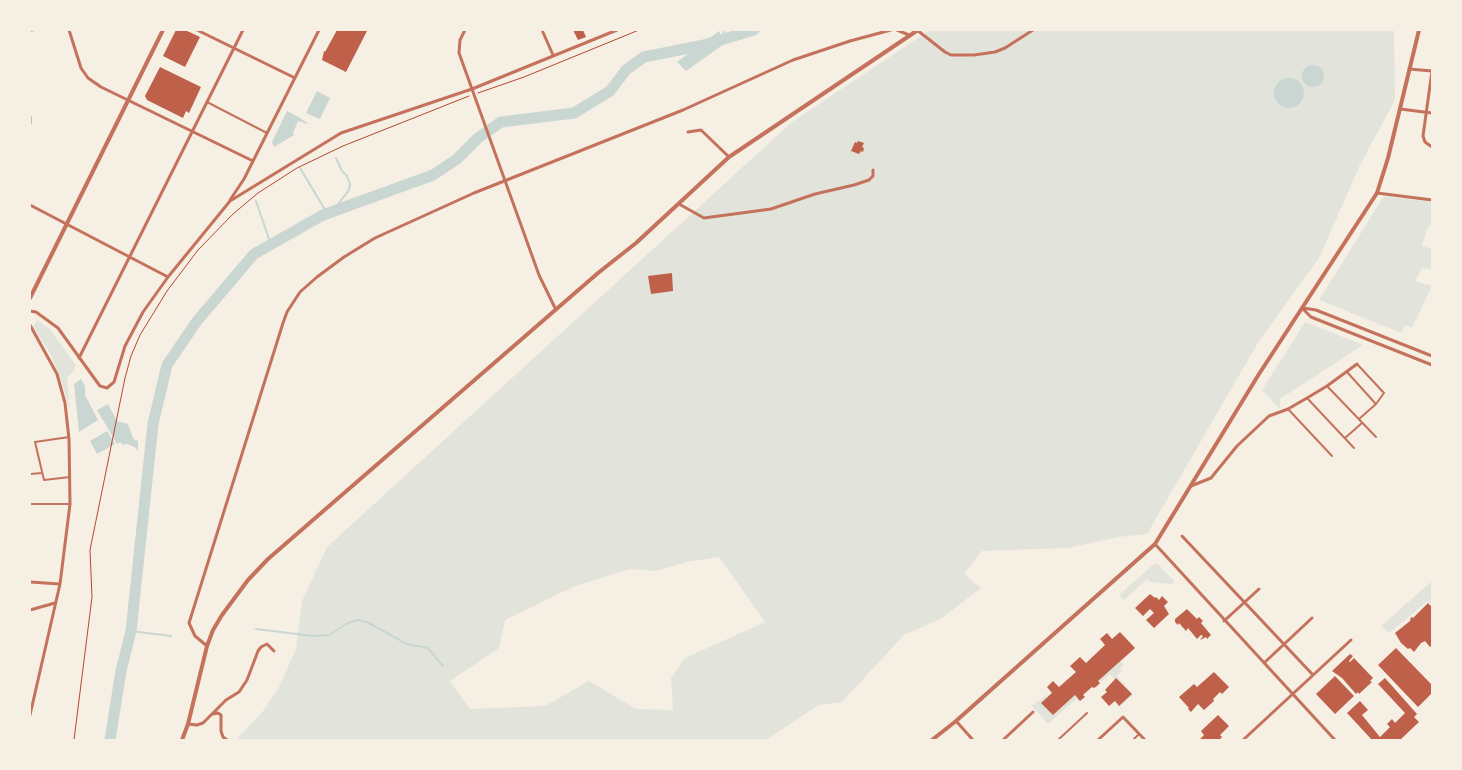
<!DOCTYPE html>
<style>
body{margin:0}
#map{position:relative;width:1462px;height:770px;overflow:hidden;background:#f6efe4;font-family:Montserrat,sans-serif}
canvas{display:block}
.frame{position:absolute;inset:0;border:31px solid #f6efe4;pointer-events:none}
</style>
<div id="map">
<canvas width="1462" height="770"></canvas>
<div class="frame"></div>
</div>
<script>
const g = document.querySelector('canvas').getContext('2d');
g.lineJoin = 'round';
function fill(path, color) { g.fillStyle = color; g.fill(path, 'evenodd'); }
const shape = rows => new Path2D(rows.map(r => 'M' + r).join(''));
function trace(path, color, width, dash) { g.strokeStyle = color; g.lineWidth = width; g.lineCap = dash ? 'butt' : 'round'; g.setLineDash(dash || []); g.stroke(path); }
fill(shape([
 [930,30,1394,30,1395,100,1360,165,1319,258,1259,341,1147,534,1118,537,1068,548,982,551,964,574,981,588,942,618,904,635,842,702,819,705,766,740,236,740,264,710,279,687,296,649,302,601,327,547,792,122],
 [719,557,765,622,685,658,671,678,673,710,636,709,589,681,545,706,470,709,450,681,499,648,505,620,575,586,630,569,657,571,687,562],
 [1384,196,1432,202,1432,223,1427,229,1422,246,1432,249,1432,270,1422,268,1415,281,1432,286,1412,328,1405,325,1401,333,1319,300],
 [37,320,51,330,76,366,74,368,75,370,67,378,70,411,63,385,51,355,33,326],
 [1305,322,1363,345,1280,399,1280,409,1262,390],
 [1154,564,1158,564,1175,582,1172,584,1150,582,1147,579,1124,600,1119,595],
 [1432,581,1432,605,1428,601,1389,633,1381,626],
 [1120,661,1124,665,1120,669,1122,671,1117,676,1133,695,1120,706,1124,712,1118,706,1131,694,1116,678,1114,679,1110,674,1101,682,1099,680],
 [1052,693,1042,703,1053,715,1075,695,1080,701,1079,702,1076,699,1048,724,1030,704,1033,705,1047,695]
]), '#e2e4dc');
fill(shape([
 [719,31,724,44,686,71,677,62],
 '1302 76a11 11 0 1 1 22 0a11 11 0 1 1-22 0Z',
 '1274 93a15 15 0 1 1 30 0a15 15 0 1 1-30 0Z',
 [317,91,330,98,320,119,306,113],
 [287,111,302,119,301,122,298,121,293,133,294,135,274,147,272,142],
 [81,379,85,386,85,395,98,420,79,432,74,384],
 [108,404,117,421,128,424,133,438,136,441,138,440,138,451,135,447,127,444,123,445,120,442,117,444,97,410],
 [107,431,115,444,97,454,90,441]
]), '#c9d6d2');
trace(shape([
 [723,30,725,39],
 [299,119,306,123],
 [300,168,327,213],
 [256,201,271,245],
 [332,212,349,190,350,184,347,176,342,171,336,158],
 [256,629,313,636,329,635,346,624,357,620,367,622,407,644,428,648,443,666],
 [131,631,171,636]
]), '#c9d6d2', 2);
trace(shape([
 [110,740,121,671,131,631,153,424,167,365,197,321,254,254,323,215,433,175,457,159,478,138,501,122,574,113,610,91,626,70,644,57,704,45,754,30]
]), '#c9d6d2', 11);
fill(shape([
 [176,30,185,30,200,37,185,67,163,56],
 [337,30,367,31,346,72,322,60,324,51,325,52],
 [573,30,583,30,586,37,578,40],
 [160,67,201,87,189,113,186,111,183,118,147,100,145,96],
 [858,141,864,143,862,147,864,148,863,152,861,151,859,154,851,151,855,142,857,143],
 [672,273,673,291,651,294,648,276],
 [1150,594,1155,598,1156,597,1159,600,1162,596,1168,602,1164,606,1169,614,1154,628,1146,620,1154,613,1150,609,1143,616,1135,608],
 [1428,603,1432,607,1432,645,1430,647,1425,641,1421,643,1414,652,1410,648,1408,649,1401,643,1395,633,1410,621,1411,617,1413,618],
 [1187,609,1197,619,1199,617,1203,621,1201,623,1211,635,1207,639,1206,637,1200,640,1203,636,1201,635,1197,639,1188,628,1186,631,1179,623,1178,625,1175,622,1175,619],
 [1120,632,1135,648,1098,681,1100,683,1097,686,1094,688,1092,687,1083,695,1085,697,1080,701,1075,695,1053,715,1041,703,1052,693,1047,687,1053,681,1059,687,1076,672,1070,666,1080,657,1086,663,1105,645,1100,639,1107,633,1112,639],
 [1396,648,1432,685,1432,693,1418,707,1378,665],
 [1350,654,1353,656,1349,661,1350,662,1354,658,1373,678,1370,681,1372,682,1359,694,1358,692,1356,694,1342,678,1332,671],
 [1214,672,1229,687,1222,694,1220,692,1213,699,1214,701,1204,710,1198,704,1191,712,1188,709,1189,708,1179,697,1194,684,1197,687],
 [1335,676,1354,696,1335,714,1316,694],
 [1116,678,1132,694,1119,706,1115,701,1109,706,1101,697,1107,692,1105,690],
 [1385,678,1417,714,1414,717,1419,722,1400,740,1372,740,1347,713,1360,701,1368,710,1362,715,1380,737,1390,727,1387,724,1392,719,1395,723,1405,713,1378,684],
 [1218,715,1229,726,1220,735,1222,737,1219,740,1199,740,1204,735,1201,731]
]), '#bf614a');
trace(shape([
 [478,93,524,77,639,30],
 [74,740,92,597,90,550,125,378,131,356,140,335,167,291,198,250,233,214,258,193,297,168,343,146,469,96]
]), '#b5482f', 1);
trace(shape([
 [207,102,267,133],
 [1357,364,1384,393,1376,404,1359,419],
 [1347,372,1375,403],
 [1327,386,1376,437],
 [1307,398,1354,448],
 [1288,409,1332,456],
 [69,437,35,442,44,480,70,477],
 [1345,438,1362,423],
 [30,474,42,473],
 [30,504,70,504],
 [1058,740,1087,713],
 [1133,740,1138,735]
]), '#c5725c', 2);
trace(shape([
 [30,30,32,30],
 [69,30,81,68,88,78,101,87,253,161],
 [197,30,295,78],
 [465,30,460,40,459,53,539,275,556,310],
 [542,30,553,55],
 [897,30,909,35],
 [917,30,945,52,951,55,974,55,995,52,1005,48,1033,30],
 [1409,69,1432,71],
 [1432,71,1423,136,1425,142,1432,147],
 [1400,109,1432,113],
 [30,117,30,123],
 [688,132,701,130,729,157],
 [1377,193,1432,200],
 [230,200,244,179,319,30],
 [679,204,704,218,771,209,815,194,854,185,869,180,873,176,873,170],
 [30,205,168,277],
 [1302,308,1311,317,1432,365],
 [1303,308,1316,310,1432,356],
 [30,311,36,312,58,328,97,382,100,386,107,388,114,382,125,346,143,312,168,277,230,201,341,133,472,89,617,30],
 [30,325,57,374,65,403,69,439,70,504,60,584,30,715],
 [79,358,243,30],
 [1191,486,1211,478,1237,446,1269,416,1288,409,1307,398,1327,386,1357,364],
 [1182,536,1313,675],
 [1155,544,1335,740],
 [30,582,60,584],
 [30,610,55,603],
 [1224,621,1259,589],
 [207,646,195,636,189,623,283,323,287,312,300,292,317,277,344,257,375,238,474,193,683,110,793,60,850,41,891,30],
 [1264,663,1312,618],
 [213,714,218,713,221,715,221,731,223,737,227,740],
 [956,721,973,740],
 [188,724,197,725,203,723,226,700,239,692,247,680,258,651,261,647,267,644,274,651],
 [1003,740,1033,712],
 [1098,740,1123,717,1145,740],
 [1243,740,1351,640]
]), '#c5725c', 3);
trace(shape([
 [30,298,163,30],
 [182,740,188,724,207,646,213,630,222,615,248,580,268,559,598,273,636,243,729,157,918,30],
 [932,740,956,721,1155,544,1259,374,1377,193,1388,158,1419,30]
]), '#c5725c', 4);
</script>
